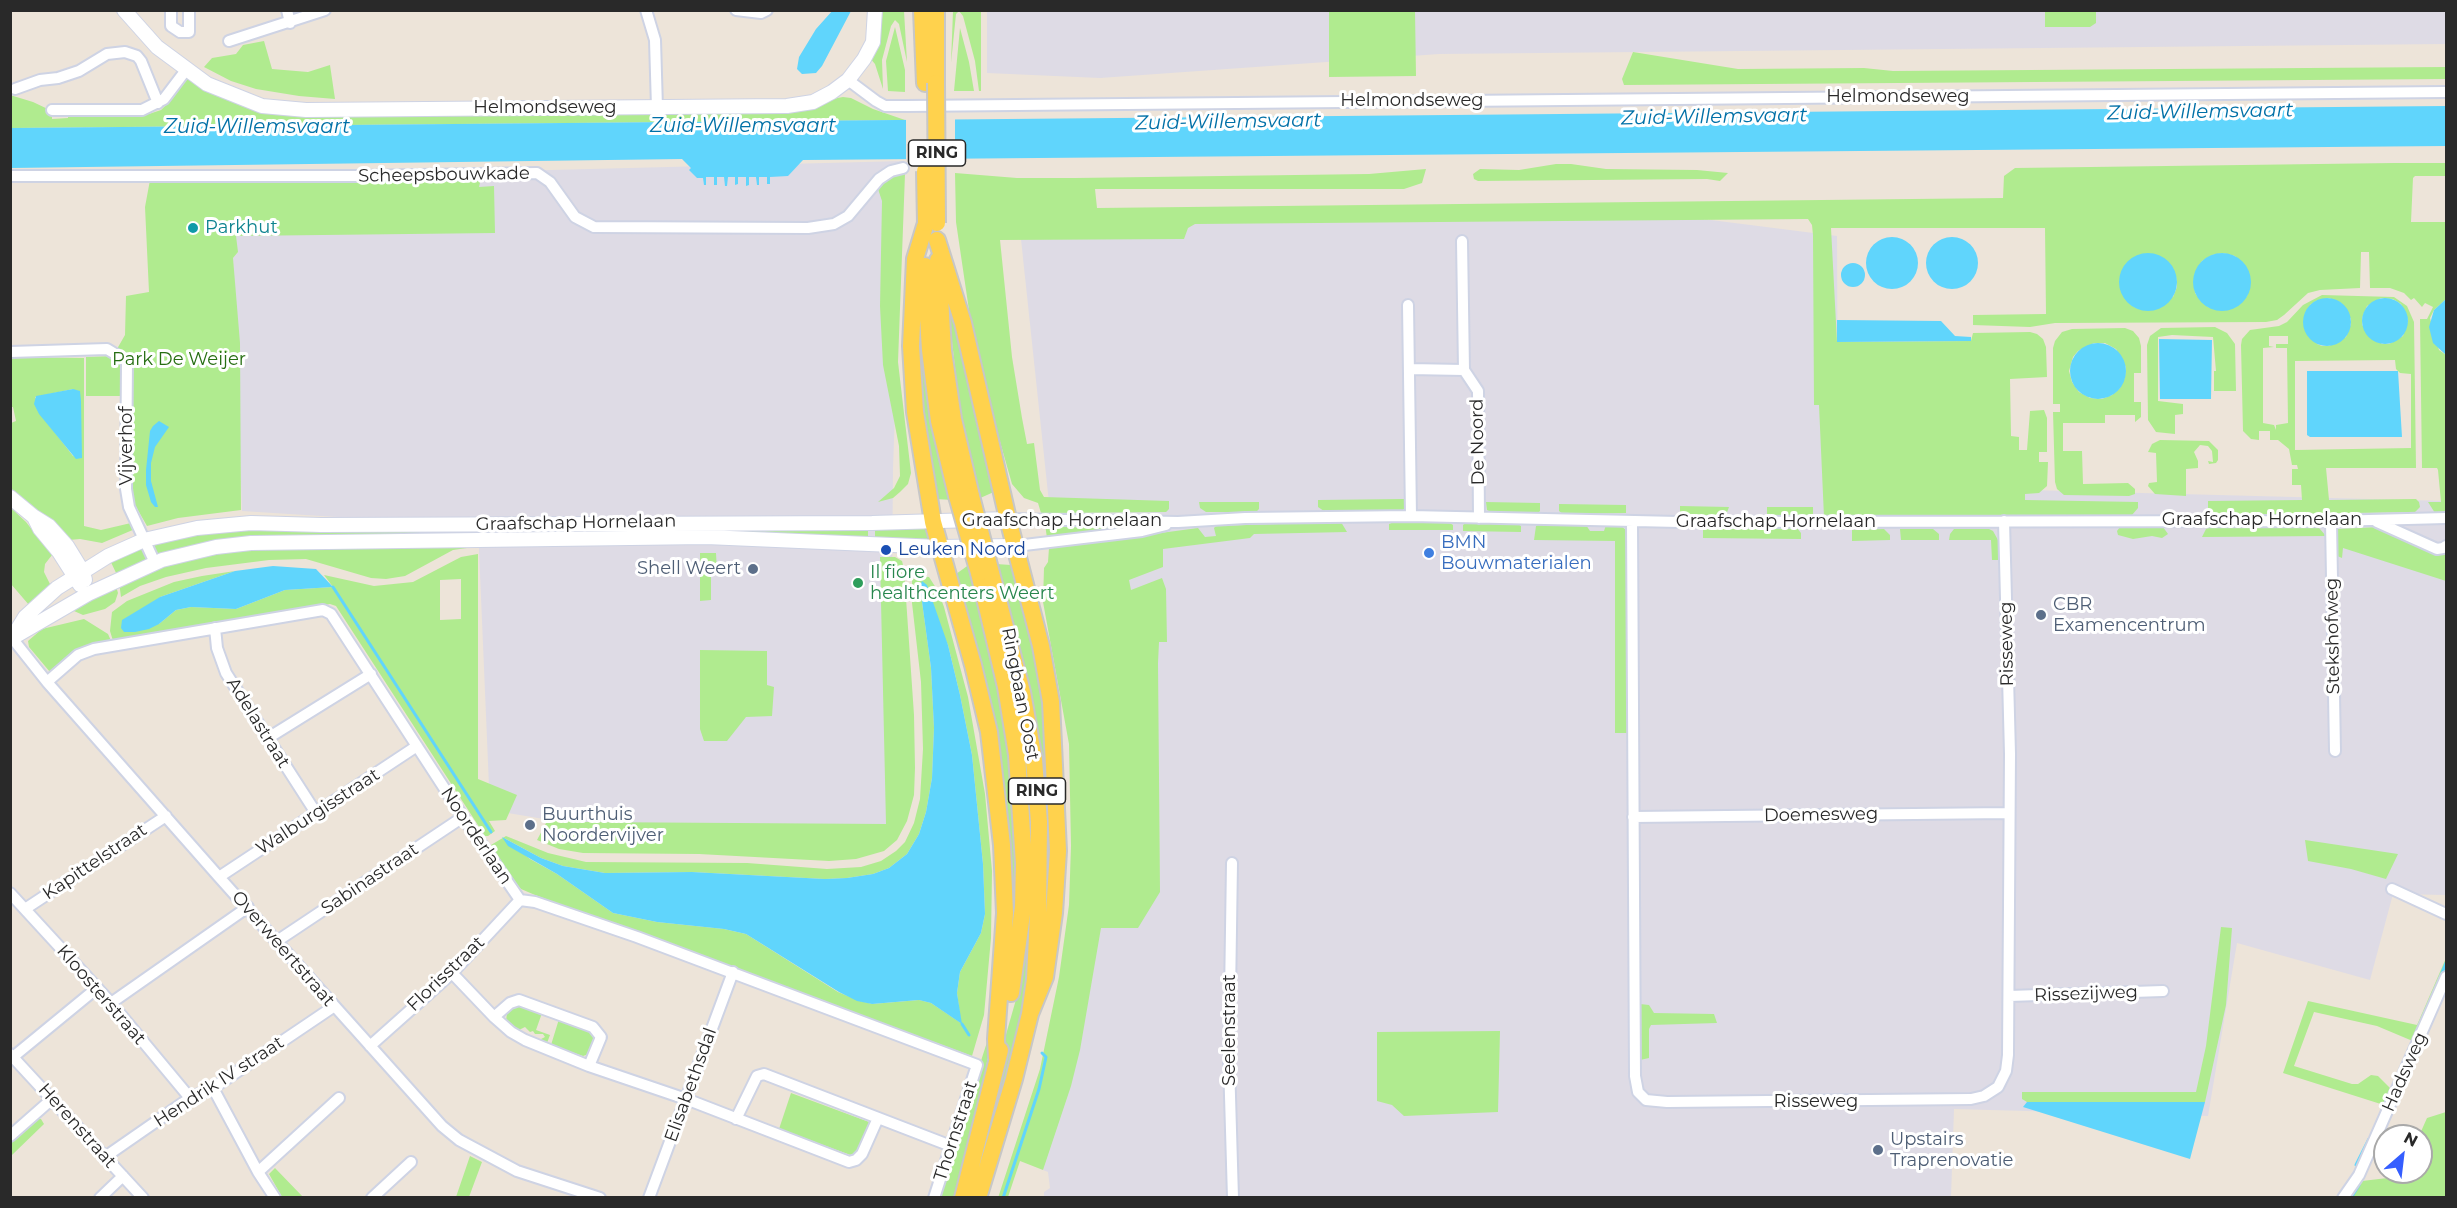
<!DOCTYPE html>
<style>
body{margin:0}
#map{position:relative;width:2457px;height:1208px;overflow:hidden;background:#ede4d9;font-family:Montserrat,sans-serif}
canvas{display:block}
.frame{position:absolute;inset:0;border:12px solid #292929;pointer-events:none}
.north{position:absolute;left:2373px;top:1124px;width:60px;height:60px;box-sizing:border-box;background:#fff;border:2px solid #a9a9a9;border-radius:50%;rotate:28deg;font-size:16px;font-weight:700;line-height:24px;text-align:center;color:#292929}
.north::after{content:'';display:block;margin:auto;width:21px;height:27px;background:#355eff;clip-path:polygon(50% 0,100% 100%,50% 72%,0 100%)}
</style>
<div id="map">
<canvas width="2457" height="1208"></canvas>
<div class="frame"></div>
<div class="north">N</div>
</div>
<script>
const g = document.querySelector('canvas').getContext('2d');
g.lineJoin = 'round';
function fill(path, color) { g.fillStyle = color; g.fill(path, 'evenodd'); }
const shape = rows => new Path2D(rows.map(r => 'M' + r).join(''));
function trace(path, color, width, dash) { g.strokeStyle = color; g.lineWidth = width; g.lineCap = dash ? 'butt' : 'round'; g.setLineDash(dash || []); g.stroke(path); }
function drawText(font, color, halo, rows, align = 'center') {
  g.font = font + ' Montserrat,sans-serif'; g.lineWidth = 6; g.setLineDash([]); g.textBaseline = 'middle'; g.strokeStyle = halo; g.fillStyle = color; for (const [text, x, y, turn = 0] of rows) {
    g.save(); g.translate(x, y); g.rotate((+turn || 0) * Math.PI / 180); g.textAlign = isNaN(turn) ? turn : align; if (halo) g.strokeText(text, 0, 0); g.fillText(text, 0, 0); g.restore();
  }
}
fill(shape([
 [987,10,2446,11,2446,44,1439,54,1100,78,987,73],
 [904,161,893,468,890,829,693,844,490,810,478,526,242,511,233,258,238,252,158,180],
 [1624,209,1837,236,1838,485,2446,501,2446,895,2393,894,2370,980,2237,943,2208,1116,1954,1109,1951,1197,1044,1197,1044,1192,1050,1188,1048,1172,1043,1170,1097,858,1060,606,1018,211]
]), '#dedbe5');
fill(shape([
 [883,11,904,11,907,62,899,24,895,20,891,26,882,60,883,89,875,64,869,57,880,33],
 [953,11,981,11,981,91,979,91,975,61,963,16,959,11,956,14,951,63],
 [1329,11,1415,11,1416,76,1329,77],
 [2045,11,2096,11,2096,23,2090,27,2045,27],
 [895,27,905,70,905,92,888,91,886,61],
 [960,28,969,62,974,91,954,91],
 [264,41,272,69,308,72,330,65,335,99,299,96,256,89,231,81,204,67,212,58,236,54,243,45],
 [1633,52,1738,69,1864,68,1893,71,2446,67,2446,79,1624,85,1622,79],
 [186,77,264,111,827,100,843,97,851,98,873,109,905,120,11,128,10,95,33,102,52,111,52,119,68,118,68,115,149,114,161,110,170,101],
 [2394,163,2446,163,2446,176,2415,176,2413,178,2411,222,2446,222,2446,299,2434,310,2430,318,2439,350,2446,355,2446,513,2435,513,2428,502,2441,502,2438,470,2437,468,2422,468,2420,319,2427,319,2433,307,2425,303,2422,307,2414,298,2411,300,2404,293,2390,288,2370,288,2369,252,2361,252,2360,288,2320,290,2308,293,2284,315,2277,320,2266,322,2055,323,2030,327,1973,325,1973,315,2046,314,2045,228,1831,228,1837,342,1971,341,1973,333,2030,332,2037,334,2043,339,2046,347,2047,377,2010,379,2011,436,2019,437,2019,450,2027,450,2030,411,2044,410,2047,418,2047,452,2039,452,2039,462,2048,462,2047,486,2039,493,2025,494,2025,500,2138,502,2138,508,2132,515,1988,518,1824,517,1819,405,1814,405,1813,235,1812,225,1808,219,1195,224,1188,228,1184,239,1000,240,1012,357,1022,418,1027,444,1034,443,1040,490,1044,497,1169,501,1169,509,1166,512,1041,513,1038,503,1024,498,1012,484,997,431,970,317,956,222,955,173,1017,178,1075,178,1369,174,1426,169,1422,183,1404,189,1095,189,1097,208,2003,198,2004,176,2015,168],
 [2223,253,2235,256,2250,282,2247,296,2240,304,2218,310,2208,307,2200,300,2195,293,2194,276,2202,261,2212,255],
 [2127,263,2176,276,2177,287,2173,297,2138,309,2131,305,2120,287,2120,279],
 [1556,164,1571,164,1606,169,1697,170,1728,173,1720,181,1707,179,1478,181,1474,179,1473,174,1480,169,1519,170],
 [897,174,905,174,898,362,911,473,908,484,900,492,893,498,878,502,894,488,900,476,899,446,883,365,880,306,882,201,877,186,886,178],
 [481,178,479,187,494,186,495,233,236,236,238,252,233,258,240,343,241,510,178,518,147,526,131,498,130,396,86,396,86,357,113,356,125,335,126,296,149,292,145,207,150,180],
 [944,272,963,363,996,491,978,499,961,419],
 [918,280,954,500,935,499,918,378],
 [2322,295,2394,297,2407,306,2414,322,2416,468,2326,468,2329,500,2416,499,2419,502,2420,507,2415,512,2213,515,2208,510,2208,501,2302,500,2301,485,2292,485,2292,469,2298,469,2297,465,2292,465,2289,449,2278,440,2270,440,2270,431,2259,431,2259,440,2251,439,2243,431,2241,345,2242,339,2250,330,2279,326,2287,322,2303,305],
 [2329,298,2341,303,2351,319,2351,324,2346,337,2329,346,2322,346,2317,344,2310,305,2316,301],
 [2381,298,2393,299,2401,304,2408,320,2403,336,2389,344,2382,344,2362,325,2362,318,2367,306],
 [2269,336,2288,336,2288,344,2276,344,2276,348,2287,348,2288,423,2276,425,2276,430,2274,425,2263,423,2263,348,2274,347,2269,346],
 [2395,360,2396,369,2400,373,2411,374,2411,448,2295,450,2295,361],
 [2215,327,2227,333,2235,344,2236,391,2214,391,2214,371,2216,371,2213,337,2172,335,2158,337,2158,401,2183,404,2183,414,2175,415,2175,434,2156,432,2148,420,2147,345,2150,336,2161,328],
 [2125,328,2133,331,2139,338,2141,346,2141,373,2134,373,2134,402,2141,402,2141,417,2135,422,2135,415,2105,415,2105,423,2063,423,2063,451,2082,451,2083,484,2128,483,2135,489,2135,494,2129,496,2064,495,2057,489,2055,482,2053,412,2060,412,2060,404,2053,404,2053,348,2055,341,2062,332,2072,329],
 [2094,343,2105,343,2116,349,2126,367,2125,377,2120,388,2112,395,2102,399,2090,398,2079,392,2072,382,2069,371,2073,357,2078,351],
 [11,357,84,358,84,526,101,530,131,523,135,529,102,543,80,539,69,540,51,521,11,489,11,423,16,421,13,407,11,407],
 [73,389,81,401,81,458,73,456,50,426,35,397],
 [2160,440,2209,441,2218,450,2218,460,2216,463,2209,464,2208,461,2213,462,2212,451,2208,446,2200,445,2194,452,2198,461,2198,468,2186,469,2186,496,2155,494,2148,486,2149,483,2157,482,2156,453,2148,452,2152,444],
 [1404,499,1404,509,1402,511,1324,511,1318,507,1318,500],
 [1199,502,1259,502,1259,509,1256,512,1206,512,1200,508],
 [1486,502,1540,503,1540,511,1538,513,1491,512,1487,510],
 [1559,504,1626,505,1626,513,1563,514,1559,511],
 [1680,506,1729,507,1726,515,1722,516,1684,516,1680,513],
 [10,507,26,522,52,555,45,564,44,572,51,586,29,605,11,584],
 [1767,507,1813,507,1813,515,1812,517,1772,518,1767,514],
 [1397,521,1448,522,1453,525,1453,530,1389,530,1389,524],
 [1341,522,1347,532,1254,534,1250,538,1163,549,1163,567,1129,580,1131,590,1162,578,1166,589,1167,642,1159,642,1158,663,1160,892,1138,928,1101,928,1080,1050,1071,1086,1043,1170,1020,1161,1008,1197,998,1198,1040,1069,1059,977,1069,905,1071,846,1069,744,1043,602,1044,568,1048,562,1049,548,1198,528,1205,537,1216,536,1214,528,1216,526],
 [1467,522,1516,523,1521,526,1521,532,1463,531,1463,525],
 [1155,523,1047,538,1045,524],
 [875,524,930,524,935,541,875,538],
 [1540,524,1586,525,1590,531,1604,531,1606,525,1620,525,1627,531,1627,733,1615,733,1615,541,1534,540,1536,526],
 [868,525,868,537,707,532,707,526],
 [2313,526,2319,528,2326,536,2202,537,2206,529,2212,527],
 [1703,527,1797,528,1801,533,1801,539,1703,538],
 [2120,527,2163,527,2168,534,2162,538,2152,536,2133,539,2118,535,2117,531],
 [2380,527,2446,550,2446,581,2343,548,2342,558,2335,555,2334,536,2338,529],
 [463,528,462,535,294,536,117,575,109,558,144,546,202,534,239,531],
 [1884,529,1890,535,1890,540,1852,541,1852,530],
 [1900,529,1933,529,1939,534,1939,540,1901,540],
 [1954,529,1989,529,1993,531,1998,540,1998,560,1992,560,1991,540,1949,540,1950,534],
 [467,544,467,548,453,550,405,576,386,579,371,578,306,559,269,560,206,568,166,577,140,586,121,597,119,582,156,567,204,555,262,546],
 [700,553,716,553,717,572,711,573,711,600,700,601],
 [478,554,478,779,517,795,506,820,489,821,495,831,488,836,485,836,336,606,330,604,114,644,110,631,112,612,127,601,174,582,202,576,235,571,160,597,159,624,176,610,191,607,236,609,285,590,333,587,324,575,374,586,413,582,461,557],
 [461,579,461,619,440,620,440,580],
 [880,557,895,557,902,561,904,569,914,715,915,768,914,795,907,821,897,840,884,851,856,859,829,861,699,854,583,853,559,849,537,840,553,810,583,822,886,824],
 [970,564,1000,683,1013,761,1020,864,1012,976,1001,1041,1009,875,956,574],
 [996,564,1011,565,1016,568,1038,646,1055,834,1040,979,1043,864],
 [918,576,929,577,938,591,944,607,968,697,985,794,992,871,991,938,984,1015,972,1056,535,895,521,889,514,881,491,845,506,836,548,853,586,862,747,863,827,869,861,867,881,861,896,851,905,842,914,823,920,799,923,749,921,682,912,603,912,580],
 [920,587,948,645,960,695,972,755,983,864,985,914,981,933,960,972,957,993,961,1023,931,1003,919,1000,872,1004,857,1000,838,992,746,934,724,929,657,922,613,913,557,874,530,859,504,838,541,858,563,866,605,873,692,872,825,879,847,878,873,874,889,868,907,854,919,834,926,812,932,778,934,728,931,668],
 [115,583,118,593,115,602,105,609,83,615,74,611,71,606],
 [84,619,108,634,112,643,76,651,50,672,29,647,28,641,42,629],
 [700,650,767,651,767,685,774,687,772,716,746,717,727,741,704,741,700,729],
 [1022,755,1028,760,1032,818,1032,931,1026,984,1011,1064,975,1188,1005,1038,1021,982],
 [2305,840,2398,854,2386,879,2351,869,2308,861],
 [2221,927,2232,928,2226,1005,2205,1102,2027,1102,2022,1099,2022,1092,2196,1092,2206,1046],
 [2446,958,2446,969,2415,1042,2377,1026,2314,1012,2294,1066,2352,1084,2358,1084,2371,1075,2378,1076,2394,1092,2387,1106,2283,1073,2308,1001,2417,1025],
 [1640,1004,1649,1005,1654,1013,1714,1014,1717,1023,1651,1025,1649,1029,1649,1058,1640,1060],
 [515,1007,522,1007,542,1013,536,1030,550,1035,547,1043,539,1040,545,1037,543,1034,535,1034,533,1031,530,1032,525,1027,517,1031,506,1021,507,1013],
 [559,1019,588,1029,596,1038,589,1054,583,1056,551,1045],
 [1500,1031,1498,1112,1404,1116,1392,1105,1377,1101,1377,1032],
 [988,1039,991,1039,981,1096,959,1197,937,1198],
 [791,1093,869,1122,856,1157,779,1129],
 [2446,1112,2446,1197,2350,1197,2362,1181,2396,1177,2402,1172,2421,1172,2419,1136,2427,1118],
 [36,1118,41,1119,44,1124,11,1156,11,1142],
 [470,1156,482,1162,469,1197,456,1197],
 [275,1168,303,1197,282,1197,269,1174]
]), '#b0eb8f');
fill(shape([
 [833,10,851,11,822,66,816,73,802,74,797,69,799,57,816,29],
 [2446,106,2446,146,803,160,788,176,770,177,770,184,767,184,767,177,759,177,759,185,757,185,756,177,749,177,749,185,746,186,746,177,738,177,738,184,735,185,735,177,728,177,727,186,725,186,724,177,717,177,717,185,714,185,714,177,706,177,706,185,704,185,703,178,697,178,689,170,691,168,682,159,11,168,10,128],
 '1926 263a26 26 0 1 1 52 0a26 26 0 1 1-52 0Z',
 '1866 263a26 26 0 1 1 52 0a26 26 0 1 1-52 0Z',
 '2193 282a29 29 0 1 1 58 0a29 29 0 1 1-58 0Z',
 '2119 282a29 29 0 1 1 58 0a29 29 0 1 1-58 0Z',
 '1841 275a12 12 0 1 1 24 0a12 12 0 1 1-24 0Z',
 '2362 321a23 23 0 1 1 46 0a23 23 0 1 1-46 0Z',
 '2303 322a24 24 0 1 1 48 0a24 24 0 1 1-48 0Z',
 [2446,299,2446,355,2433,343,2429,327,2434,310],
 [1837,320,1941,321,1955,336,1971,337,1971,341,1837,342],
 [2159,339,2212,340,2211,399,2160,399],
 '2070 371a28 28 0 1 1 56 0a28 28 0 1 1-56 0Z',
 [2307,371,2398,371,2402,437,2310,437,2307,435],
 [73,389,80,391,81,401,82,458,76,459,39,414,34,404,36,396],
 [159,421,169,427,155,447,151,463,151,481,158,507,155,507,151,502,146,485,146,470,150,431,153,426],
 [273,566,316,569,333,587,285,590,236,609,191,607,176,610,159,624,149,629,135,632,124,632,121,628,122,620,160,597,235,571],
 [922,581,927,585,948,645,960,695,972,755,983,864,985,914,981,933,960,972,957,993,962,1024,931,1003,919,1000,872,1004,857,1001,839,992,746,934,724,929,657,922,613,913,557,874,508,846,502,837,541,858,563,866,605,873,692,872,825,879,847,878,873,874,889,868,907,854,919,834,926,812,932,778,934,728,931,668,920,587],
 [2027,1102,2205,1102,2190,1159,2023,1107]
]), '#60d5fc');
fill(shape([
 [906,117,955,117,955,161,906,162]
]), '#ede4d9');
trace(shape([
 [333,587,491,832],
 [2440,978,2446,963],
 [962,1024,969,1035],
 [2356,1165,2369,1139],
 [1003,1198,1039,1089,1046,1057,1042,1053],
 [2351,1198,2359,1185]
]), '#60d5fc', 3);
const minor = shape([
 [171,10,171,26,180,32,189,32,189,10],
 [287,10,290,23],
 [646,10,655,40,657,108],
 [736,10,761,13,767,10],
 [229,41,325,10],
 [848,80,876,101,885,106,906,106,2446,92],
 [15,89,40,80,58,78,79,71,107,54,125,52,137,56,141,61,158,103],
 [52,110,142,110,164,99,186,70],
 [10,176,358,176,537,173,550,182,575,217,594,227,808,228,834,224,848,216,879,179,891,171,903,168],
 [1462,241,1464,370,1478,391,1479,518],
 [1408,305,1411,516],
 [10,352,107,349,127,361,126,489,129,507,155,563],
 [1409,369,1464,370],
 [1008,519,1178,522,1245,518,1411,516,1679,522,2331,521,2446,518],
 [1632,521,1635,1076,1638,1092,1646,1100,1667,1102,1971,1099,1984,1096,1998,1087,2006,1071,2008,1055,2010,754,2004,521],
 [2331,521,2335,751],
 [2377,522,2437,549,2443,548,2446,546],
 [1016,546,1142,531,1166,525],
 [215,628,217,648,226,673,316,813],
 [12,638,47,682,219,877,442,1126,459,1140,517,1171,600,1198],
 [47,682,78,655,94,649,323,610,331,614,463,817,520,900,535,902,637,937,977,1065,934,1198],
 [268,738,371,674],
 [1633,817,2008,813],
 [1232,863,1229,1062,1233,1198],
 [219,877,417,746],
 [2392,889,2446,914],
 [10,893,111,1003,190,1098],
 [25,909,166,816],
 [277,941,463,817],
 [452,973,494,1017,511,1032,525,1040,589,1066,686,1099,849,1162,856,1160,862,1154,878,1118],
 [2009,996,2163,991],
 [111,1003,248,907],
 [494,1017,510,1003,519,1000,593,1027,601,1037,589,1066],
 [370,1046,452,973,520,900],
 [10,1054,143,1198],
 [13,1057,97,988],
 [213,1088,258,1172,275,1198],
 [736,1119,757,1076,764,1074,951,1146],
 [10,1136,52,1099],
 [105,1157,190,1098,213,1088,333,1007],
 [258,1172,339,1098],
 [100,1198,123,1176],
 [372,1198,411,1162],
 [649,1198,733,972],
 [2343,1198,2359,1175,2446,977]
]);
const tertiary = shape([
 [124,10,157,47,207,84,262,106,306,110,787,106,813,102,832,92,848,80,864,59,873,42,875,10],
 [10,497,33,516,49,526,67,546,83,572,85,580],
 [34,517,40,529,59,552,80,585],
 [14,637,88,594,162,560,216,547,251,543,706,537,939,547,1016,546],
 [12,638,25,617,57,588,108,556,144,540,197,528,251,523,321,525,872,523,1008,519]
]);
const primary = shape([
 [922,10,925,83],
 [936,83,936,10],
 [926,223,915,259,911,346,915,412,933,522,973,665,989,732,1002,845,1005,913,996,1039,997,1058],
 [937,240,963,323,1008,519,1041,646,1051,702,1058,851,1054,913,1045,977,1030,1014],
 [938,260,943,351,953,419,971,496],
 [925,266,930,350,939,421,957,496],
 [979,573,1006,687,1017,755,1024,864,1023,907,1011,993],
 [963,1198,1000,1050],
 [978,1198,1014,1079,1030,1014,1035,979,1038,915,1039,822,1034,760,1022,692,991,573]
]);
trace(minor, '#ced3e4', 14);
trace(tertiary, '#ced3e4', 16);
trace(primary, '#c7c7c7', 20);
trace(minor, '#fff', 10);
trace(tertiary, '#fff', 14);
trace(primary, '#ffd24d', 16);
const primaryBridge = shape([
 [936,83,937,223],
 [925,171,926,223],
 [957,496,979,573],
 [971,496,991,573]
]);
trace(primaryBridge, '#c7c7c7', 20, []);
trace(primaryBridge, '#ffd24d', 16);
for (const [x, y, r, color] of [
 [193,228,6,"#0f9aa8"],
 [886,550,6,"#1a4fb4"],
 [1429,553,6,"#3f7fe0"],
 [753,569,6,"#5c6f8a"],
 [858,583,6,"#2e9e5b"],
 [2041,615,6,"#5c6f8a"],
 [530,825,6,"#5c6f8a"],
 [1878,1150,6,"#5c6f8a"]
]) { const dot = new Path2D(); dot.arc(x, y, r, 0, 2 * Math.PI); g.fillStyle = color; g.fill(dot); trace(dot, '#fff', 2); }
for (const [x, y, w] of [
 [937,153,57],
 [1037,791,57]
]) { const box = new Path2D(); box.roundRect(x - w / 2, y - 13, w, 26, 4.5); g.fillStyle = '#fff'; g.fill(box); trace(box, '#292929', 1.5); }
drawText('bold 16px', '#292929', null, [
 ["RING",937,153],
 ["RING",1037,791]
]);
drawText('18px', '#292929', '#fff', [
 ["Helmondseweg",1898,97],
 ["Helmondseweg",1412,101],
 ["Helmondseweg",545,108],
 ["Scheepsbouwkade",444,175,-1],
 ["De Noord",1478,442,-91],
 ["Vijverhof",127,446,-90],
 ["Graafschap Hornelaan",2262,520],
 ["Graafschap Hornelaan",1062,521],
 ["Graafschap Hornelaan",1776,522],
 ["Graafschap Hornelaan",576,523,-1],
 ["Stekshofweg",2333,636,-91],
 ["Risseweg",2007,644,-91],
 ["Ringbaan Oost",1020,694,79],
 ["Adelastraat",258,723,58],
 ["Walburgisstraat",318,812,-33],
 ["Doemesweg",1821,815,-1],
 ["Noorderlaan",476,836,56],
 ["Kapittelstraat",95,862,-34],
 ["Sabinastraat",370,879,-34],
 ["Overweertstraat",283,949,49],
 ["Florisstraat",446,974,-44],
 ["Rissezijweg",2086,994,-2],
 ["Kloosterstraat",101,995,49],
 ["Seelenstraat",1230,1030,-90],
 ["Hadsweg",2405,1072,-66],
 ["Hendrik IV straat",219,1082,-33],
 ["Elisabethsdal",691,1085,-70],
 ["Risseweg",1816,1102],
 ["Herenstraat",77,1126,48],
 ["Thornstraat",956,1131,-72]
]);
drawText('18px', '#0d838f', '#fff', [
 ["Parkhut",205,228]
], 'left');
drawText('18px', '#266e12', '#fff', [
 ["Park De Weijer",179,360]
]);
drawText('18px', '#366cbe', '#fff', [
 ["BMN",1441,543],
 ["Bouwmaterialen",1441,564]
], 'left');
drawText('18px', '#164399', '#fff', [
 ["Leuken Noord",898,550]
], 'left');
drawText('18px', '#4e5e75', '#fff', [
 ["Shell Weert",741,569,"right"],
 ["CBR",2053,605],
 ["Examencentrum",2053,626],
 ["Buurthuis",542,815],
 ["Noordervijver",542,836],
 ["Upstairs",1890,1140],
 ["Traprenovatie",1890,1161]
], 'left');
drawText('18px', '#27864d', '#fff', [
 ["Il fiore",870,573],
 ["healthcenters Weert",870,594]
], 'left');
drawText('italic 20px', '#0070a7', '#fff', [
 ["Zuid-Willemsvaart",2200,112,-1],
 ["Zuid-Willemsvaart",1714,117,-1],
 ["Zuid-Willemsvaart",1228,122,-1],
 ["Zuid-Willemsvaart",743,126],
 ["Zuid-Willemsvaart",257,127]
]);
</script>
